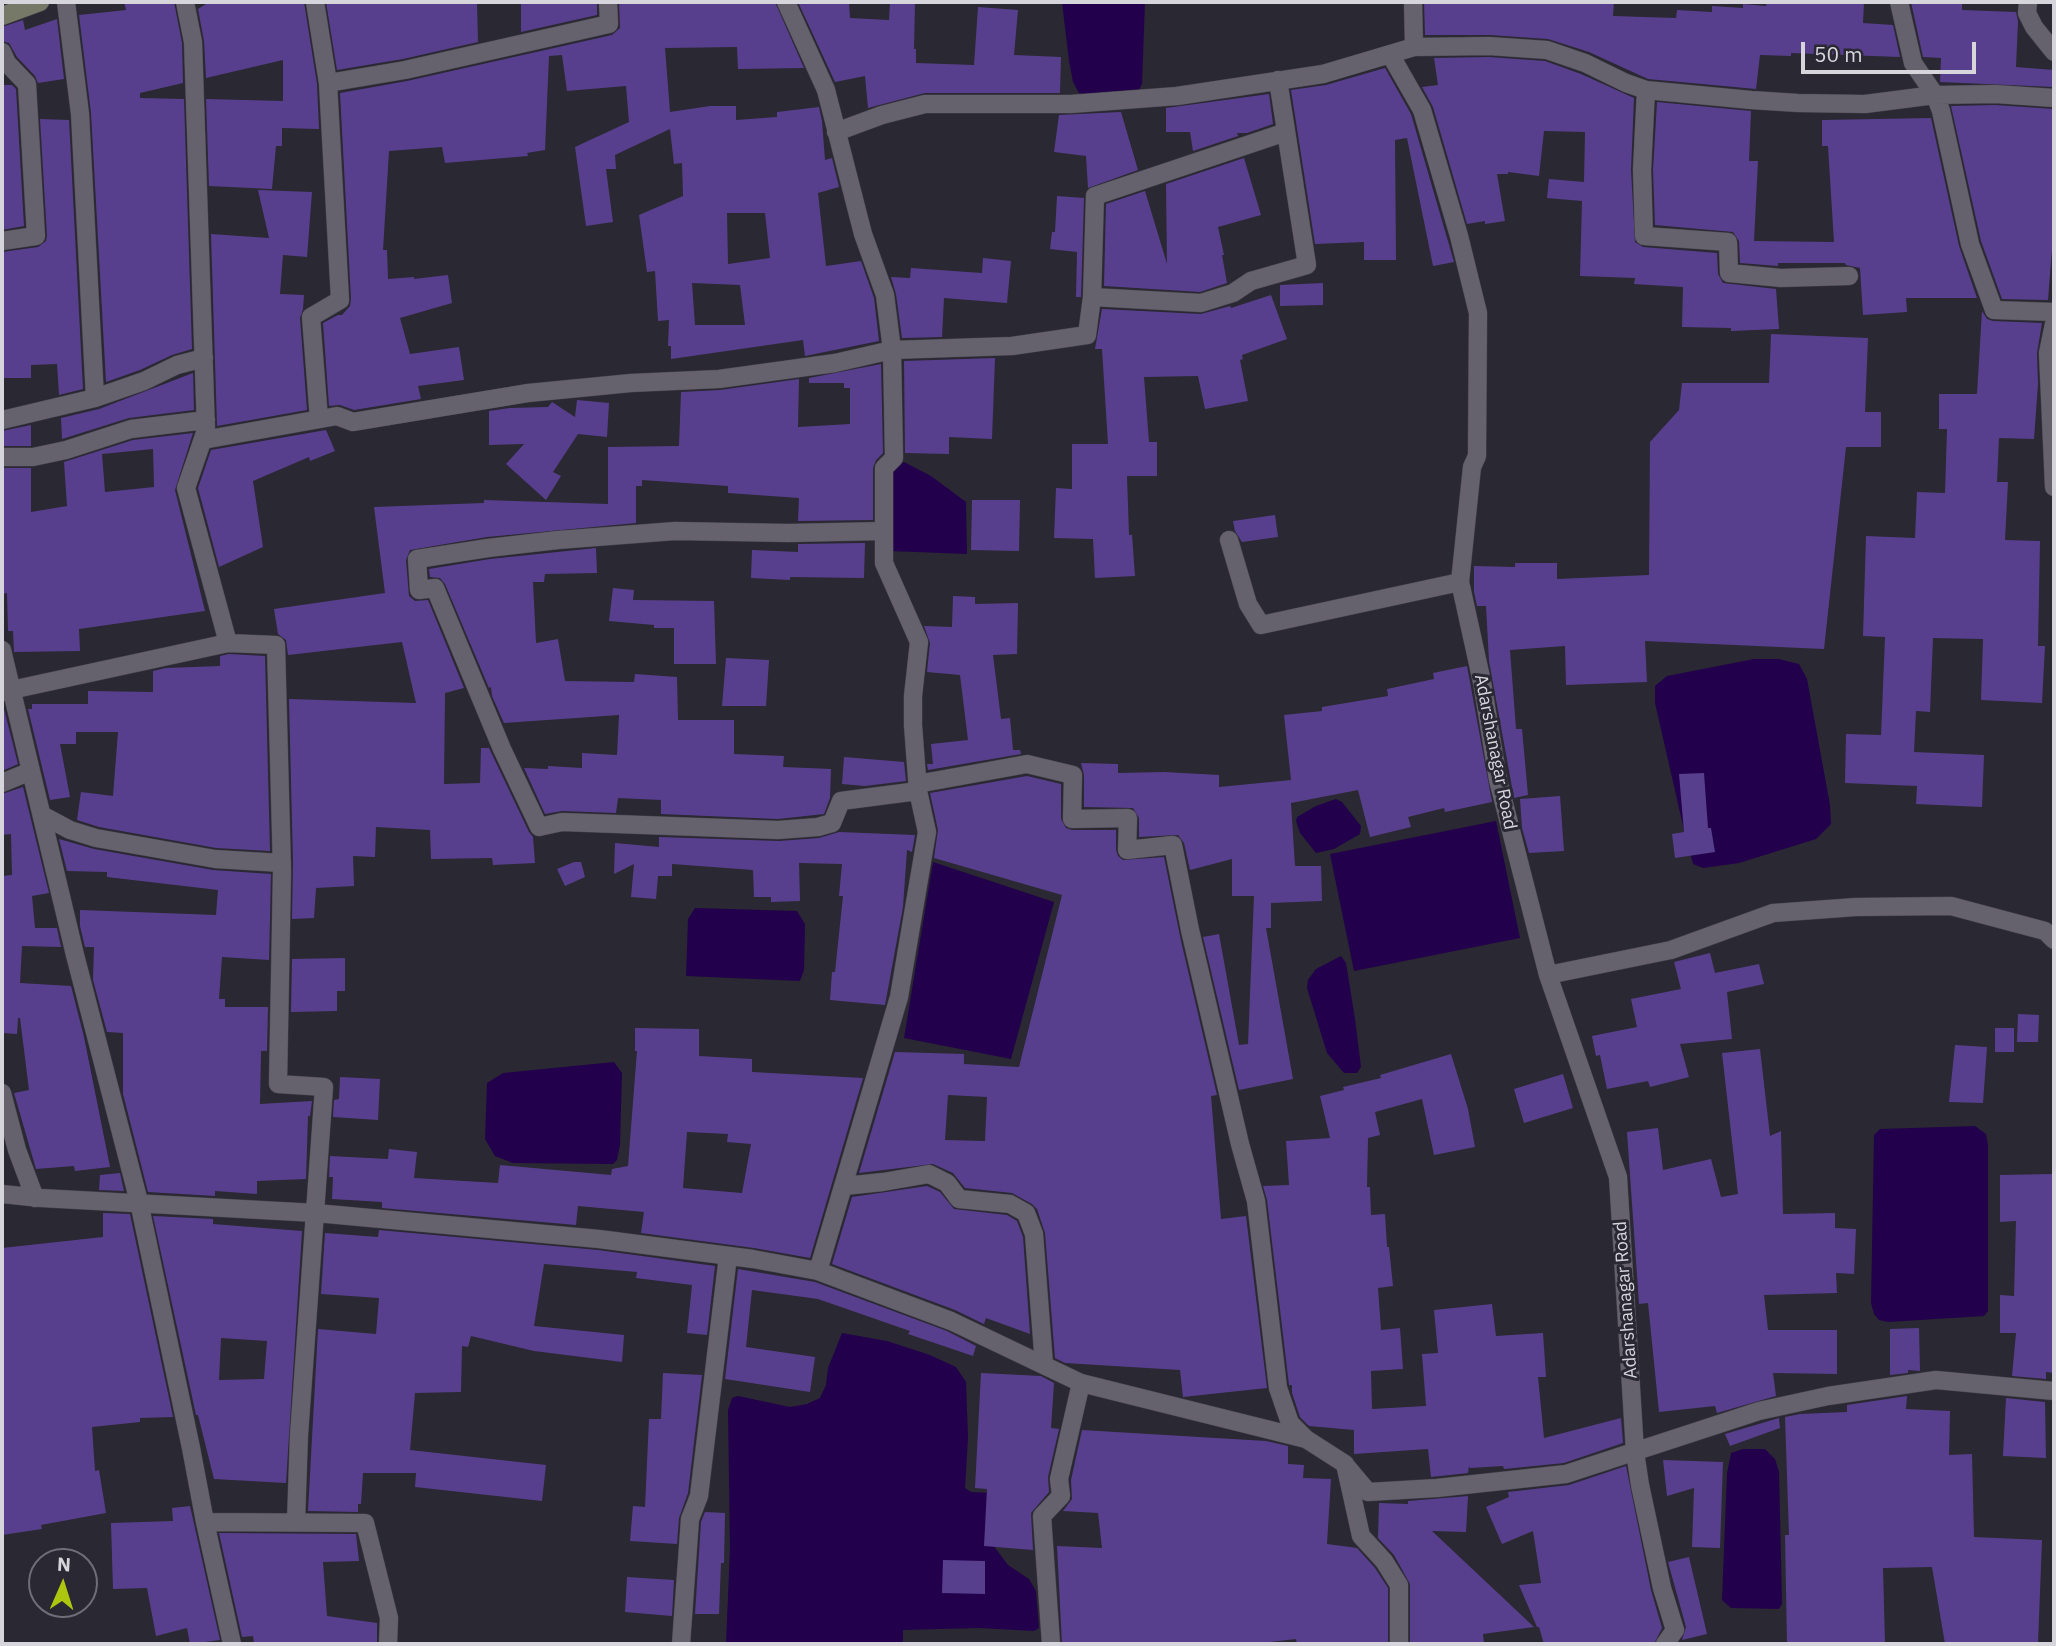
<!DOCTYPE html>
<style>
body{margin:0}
#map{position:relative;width:2056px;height:1646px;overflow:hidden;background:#2a2832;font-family:"IBM Plex Sans",sans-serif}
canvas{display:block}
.frame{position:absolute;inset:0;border:4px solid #d7d5dc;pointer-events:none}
.north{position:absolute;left:28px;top:1548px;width:70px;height:70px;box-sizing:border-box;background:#2a2832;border:2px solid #6f6d76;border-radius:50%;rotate:3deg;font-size:19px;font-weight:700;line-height:28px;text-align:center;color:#d7d5dc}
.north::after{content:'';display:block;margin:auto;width:24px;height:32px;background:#adc610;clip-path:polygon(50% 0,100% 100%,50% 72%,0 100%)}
.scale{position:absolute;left:1801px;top:42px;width:175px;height:32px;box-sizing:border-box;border:4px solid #d7d5dc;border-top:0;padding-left:9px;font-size:21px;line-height:24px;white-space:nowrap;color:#d7d5dc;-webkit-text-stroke:5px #2a2832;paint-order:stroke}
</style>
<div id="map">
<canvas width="2056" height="1646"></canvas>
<div class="frame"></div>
<div class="north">N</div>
<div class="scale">50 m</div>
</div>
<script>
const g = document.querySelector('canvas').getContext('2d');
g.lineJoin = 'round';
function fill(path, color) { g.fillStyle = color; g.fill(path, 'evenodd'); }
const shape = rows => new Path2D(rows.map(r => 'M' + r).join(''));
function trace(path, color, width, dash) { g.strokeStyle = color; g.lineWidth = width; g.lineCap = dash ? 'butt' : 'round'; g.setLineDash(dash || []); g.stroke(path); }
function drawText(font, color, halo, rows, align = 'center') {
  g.font = font + ' "IBM Plex Sans",sans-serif'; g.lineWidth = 6; g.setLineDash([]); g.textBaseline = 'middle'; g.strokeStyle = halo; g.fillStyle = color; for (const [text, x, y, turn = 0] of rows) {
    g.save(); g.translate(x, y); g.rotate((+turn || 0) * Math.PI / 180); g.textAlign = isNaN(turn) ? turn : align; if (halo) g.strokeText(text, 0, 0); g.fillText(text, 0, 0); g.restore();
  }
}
fill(shape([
 [1062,2,1145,2,1142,84,1138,92,1090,95,1079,93,1073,82,1069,61],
 [904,462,931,476,966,502,967,554,890,551,888,473],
 [1754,659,1779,659,1799,664,1807,679,1830,805,1831,824,1816,839,1739,863,1703,868,1693,864,1684,830,1655,703,1655,686,1667,676],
 [1336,799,1342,802,1361,826,1360,834,1334,849,1316,853,1300,833,1296,821,1297,817,1316,806],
 [1496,821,1520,938,1354,971,1330,854],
 [933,862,1054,902,1011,1059,904,1038],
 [695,908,797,911,805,924,804,970,800,981,686,976,688,919],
 [1341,956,1346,963,1355,1019,1361,1067,1357,1073,1344,1073,1327,1053,1307,988,1308,980,1316,969],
 [614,1062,622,1073,620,1145,617,1160,613,1164,513,1163,495,1156,485,1139,487,1083,503,1073],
 [1975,1126,1986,1134,1988,1145,1988,1311,1984,1316,1888,1322,1879,1320,1874,1314,1871,1303,1874,1135,1880,1129],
 [842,1333,887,1341,930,1355,956,1367,966,1382,968,1437,965,1488,971,1492,993,1493,993,1545,1008,1565,1029,1579,1036,1591,1039,1628,1034,1631,979,1628,903,1630,903,1644,726,1644,730,1549,728,1410,732,1398,738,1396,790,1407,807,1404,820,1398,826,1385,828,1368],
 [1743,1449,1765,1449,1775,1459,1779,1472,1782,1604,1779,1609,1731,1608,1722,1600,1727,1473,1731,1453]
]), '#22004b');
fill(shape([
 [124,2,174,2,182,43,183,83,140,93,140,98,184,99,192,349,172,355,140,370,106,382,91,113,79,15,126,10],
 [209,2,304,2,317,84,319,129,282,128,282,146,276,146,272,189,209,186,206,99,283,101,283,60,206,78,204,41,198,9],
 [326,2,477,2,478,42,403,59,337,70],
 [521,2,597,2,597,15,521,32],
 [619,2,775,2,804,68,738,69,737,47,665,48,670,112,710,106,736,106,736,120,777,117,777,112,819,107,822,121,825,160,832,158,839,187,818,193,826,266,861,261,874,298,879,341,805,356,803,340,671,359,671,346,668,346,669,320,658,321,655,271,647,272,639,215,683,196,682,163,674,164,670,129,615,155,616,169,606,169,613,222,586,226,575,147,629,122,626,86,567,91,562,55,549,56,545,150,527,153,528,156,445,163,442,147,389,151,383,250,387,250,388,279,414,277,414,279,448,275,452,303,400,318,410,354,459,347,464,380,418,386,421,399,354,410,340,405,329,406,323,323,338,315,342,315,350,306,351,299,340,93,407,81,612,35,620,28],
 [727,213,765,213,770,258,728,264],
 [692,283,740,285,745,325,695,325],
 [798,2,849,2,850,18,889,20,890,2,915,2,914,49,916,49,916,63,974,65,978,7,1018,10,1014,55,1061,57,1060,93,925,93,868,108,865,76,835,82],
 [1424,2,1614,2,1613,16,1676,18,1677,10,1712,12,1712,6,1743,8,1743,4,1766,6,1767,2,1864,2,1863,23,1893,25,1900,57,1791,53,1791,56,1760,55,1756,89,1648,79,1589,52,1548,39,1490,35,1425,35],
 [1911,2,1962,2,1962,10,2016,12,2018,21,2016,67,2054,70,2054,87,1940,82,1941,58,1923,57],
 [57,19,64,79,38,83,35,76,17,57,9,43,2,41,2,27,23,20,25,30],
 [1489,57,1545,61,1581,74,1634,98,1631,170,1635,242,1643,247,1717,253,1718,274,1723,283,1776,289,1779,329,1731,331,1731,328,1682,327,1683,287,1634,284,1635,278,1580,276,1582,201,1547,198,1549,179,1584,182,1585,132,1544,131,1539,176,1508,172,1508,174,1497,174,1505,221,1485,224,1485,221,1467,224,1433,107,1422,87,1438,85,1434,58],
 [1385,68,1411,114,1454,262,1433,266,1407,138,1395,140,1396,260,1364,260,1364,242,1315,244,1291,90,1326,85],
 [2,85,12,85,16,89,24,226,2,230],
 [1269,94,1273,124,1247,133,1237,133,1238,136,1193,151,1190,132,1166,132,1166,108],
 [1657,102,1751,111,1749,161,1758,161,1754,241,1834,242,1828,146,1822,146,1822,120,1931,118,1959,246,1977,298,1906,298,1907,312,1863,315,1860,268,1846,265,1845,263,1778,263,1778,266,1740,263,1739,241,1733,232,1655,225,1653,170],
 [1995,105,2054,109,2054,223,2048,300,2002,299,1981,241,1951,106],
 [1121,112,1138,170,1088,188,1086,156,1054,152,1059,115],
 [40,119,69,120,83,389,59,395,57,364,31,365,31,378,2,378,2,252,38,247,46,241,47,236],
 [1244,158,1261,215,1218,227,1224,255,1222,255,1227,283,1200,292,1104,286,1106,204,1145,191,1167,264,1166,184],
 [258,190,312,192,307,257,283,255,280,294,304,295,303,309,300,318,307,410,217,426,211,234,269,238],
 [1057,196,1084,198,1081,297,1076,297,1077,252,1050,249,1052,232,1055,232],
 [983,258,1011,261,1007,303,944,298,942,337,902,338,896,294,891,277,910,278,911,268,982,273],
 [1323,283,1323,305,1280,306,1280,285],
 [1271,295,1287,339,1242,355,1243,359,1240,360,1248,401,1205,409,1198,376,1144,377,1149,442,1157,442,1157,476,1127,476,1129,535,1132,535,1135,576,1095,578,1093,539,1054,538,1056,488,1072,489,1072,444,1108,444,1102,349,1095,349,1102,309,1201,314,1230,306,1231,308],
 [1982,311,1987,319,1993,321,2042,323,2037,353,2038,384,2034,439,1999,438,1997,482,2008,482,2005,540,2040,541,2038,646,2045,646,2042,703,1981,700,1983,639,1933,638,1930,712,1916,711,1914,752,1984,755,1982,807,1916,804,1917,786,1845,783,1846,734,1881,735,1885,637,1863,636,1866,536,1915,538,1917,492,1945,493,1947,429,1939,429,1939,394,1977,394],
 [1771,334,1868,338,1865,412,1881,412,1881,447,1846,447,1824,649,1645,641,1647,682,1566,685,1565,646,1510,650,1516,729,1522,729,1528,795,1514,798,1489,661,1486,606,1477,606,1474,592,1474,566,1515,567,1515,563,1557,563,1557,579,1649,575,1650,442,1679,410,1682,383,1769,383],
 [995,358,992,439,949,437,949,454,905,453,904,361],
 [881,364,883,453,876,460,873,468,873,520,798,521,799,498,728,493,728,486,642,480,642,486,636,486,636,523,487,537,410,550,406,560,409,596,415,601,428,600,464,688,445,693,444,784,480,783,481,748,489,748,529,832,533,837,535,863,493,865,492,858,431,859,430,830,376,827,375,857,353,856,354,886,316,888,314,918,292,919,293,863,289,699,416,703,402,642,288,655,286,640,278,634,274,609,385,593,374,507,484,503,484,500,608,504,608,447,679,446,681,392,720,390,799,379,798,427,850,424,850,388,844,388,844,383,809,383,809,378],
 [193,373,194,410,129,418,62,439,61,418,99,409],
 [577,400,609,403,607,437,578,434,553,472,561,476,546,500,506,464,524,444,489,445,489,411,510,408,548,407,552,402,575,417],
 [31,425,31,446,2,446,2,431],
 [326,430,335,451,310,461,309,457,253,481,263,547,219,567,198,488,211,450],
 [193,433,175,490,205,611,79,629,80,651,14,652,13,631,8,631,7,593,2,594,2,468,31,468,31,512,67,506,64,462,133,440],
 [153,449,154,487,105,492,102,454],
 [972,500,1020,500,1019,551,971,550],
 [1275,515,1278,537,1242,542,1235,531,1233,521],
 [865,543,864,578,790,577,790,580,751,578,752,550,798,552,798,544],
 [596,548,597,573,545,574,544,582,533,582,536,643,558,639,565,681,634,682,635,674,677,677,678,720,734,720,734,754,784,756,783,767,831,769,830,798,824,814,778,819,661,814,661,800,618,798,616,813,562,811,545,814,524,768,548,769,548,766,582,768,582,753,617,755,619,715,504,723,492,696,491,687,489,688,445,584,440,578,430,577,429,569,490,559],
 [613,588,634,590,633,600,714,601,716,664,674,664,674,628,654,628,654,625,609,621],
 [953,596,975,597,975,604,1018,603,1017,654,993,655,1001,719,1010,718,1013,750,1020,750,1021,754,928,770,927,764,933,764,931,744,968,740,960,675,927,672,930,643,924,626,952,627],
 [229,654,265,656,270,851,216,848,99,827,77,820,81,792,113,796,118,732,76,732,76,744,60,744,70,797,50,800,28,709,32,709,32,704,88,704,88,691,153,692,153,671,166,668,220,666,220,656],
 [726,658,769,660,766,706,722,706],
 [1467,666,1492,802,1445,812,1444,808,1408,817,1411,827,1370,837,1358,790,1291,803,1295,866,1321,866,1322,901,1271,903,1271,928,1266,928,1293,1079,1239,1090,1203,937,1219,934,1239,1045,1248,1044,1254,896,1232,896,1232,859,1190,870,1184,843,1178,835,1139,837,1139,818,1133,808,1084,807,1084,775,1081,763,1118,764,1118,773,1164,772,1219,775,1219,787,1291,780,1284,715,1322,711,1322,707,1388,696,1387,689,1434,679,1433,673],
 [2,709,4,709,18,764,2,771],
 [844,757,904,762,906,781,865,786,842,784],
 [1704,773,1708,828,1711,828,1715,852,1675,858,1672,834,1684,832,1679,774],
 [1027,776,1061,784,1061,819,1066,828,1072,830,1116,830,1116,850,1118,856,1123,860,1164,857,1181,941,1217,1095,1211,1096,1221,1219,1246,1216,1267,1388,1183,1397,1180,1370,1065,1363,1055,1358,1045,1233,1037,1209,1032,1204,1012,1193,965,1188,953,1173,933,1164,859,1173,895,1052,964,1054,964,1064,1019,1067,1062,895,934,858,938,830,930,793],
 [948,1095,987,1097,985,1141,945,1140],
 [23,787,49,893,32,896,35,928,57,928,61,947,22,946,20,983,71,986,84,1037,110,1167,75,1171,74,1166,36,1169,14,1093,29,1090,20,1018,18,1018,17,1034,2,1033,2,876,12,875,11,834,2,835,2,794],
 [1560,796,1564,851,1529,853,1522,828,1520,799],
 [839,832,915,835,912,852,907,850,903,907,885,1005,830,1000,832,972,835,972,843,896,839,896,842,864,799,863,800,901,771,902,771,897,754,897,753,870,672,864,672,876,658,876,656,899,631,897,634,864,614,874,615,843,659,847,659,837,779,841,819,838],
 [59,839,94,849,213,870,271,874,269,960,222,957,219,999,225,999,225,1007,268,1007,267,1051,261,1051,260,1104,312,1101,310,1116,308,1116,306,1179,257,1181,257,1194,215,1191,215,1196,148,1192,123,1094,123,1033,107,1032,93,980,94,947,85,947,80,926,80,910,216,915,218,890,107,877,107,872,67,871],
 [574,862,581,862,585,877,565,886,557,869],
 [1710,953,1715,973,1759,964,1764,984,1727,992,1732,1039,1680,1044,1689,1077,1650,1087,1648,1081,1607,1089,1600,1055,1596,1056,1592,1036,1637,1027,1631,999,1681,989,1674,962],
 [345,958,345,991,337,991,337,1011,291,1012,292,959],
 [2018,1014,2039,1015,2038,1042,2017,1042],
 [635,1028,699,1029,699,1056,752,1059,752,1072,863,1078,810,1258,754,1248,641,1233,644,1212,578,1206,576,1225,382,1208,382,1202,332,1199,333,1177,329,1177,330,1156,388,1159,389,1149,417,1152,414,1178,498,1183,500,1165,611,1175,612,1169,628,1166,637,1051,635,1051],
 [687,1132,728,1134,727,1142,751,1144,742,1193,683,1188],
 [1995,1028,2014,1028,2014,1052,1995,1052],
 [1955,1045,1987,1047,1983,1103,1949,1102],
 [1760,1049,1770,1136,1781,1131,1783,1214,1835,1213,1835,1228,1856,1229,1854,1274,1836,1273,1837,1293,1764,1295,1768,1330,1837,1330,1837,1374,1773,1373,1776,1396,1717,1413,1715,1406,1659,1412,1648,1303,1639,1304,1627,1132,1658,1128,1663,1170,1711,1159,1721,1197,1738,1194,1722,1053],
 [1451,1054,1468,1109,1475,1147,1434,1155,1422,1099,1375,1112,1380,1135,1368,1138,1367,1187,1370,1187,1371,1215,1385,1214,1387,1247,1389,1247,1393,1286,1378,1288,1381,1330,1400,1328,1403,1369,1371,1371,1372,1409,1426,1406,1422,1354,1438,1353,1434,1310,1492,1304,1496,1336,1543,1333,1546,1377,1538,1377,1544,1438,1621,1418,1623,1443,1564,1463,1504,1469,1503,1466,1470,1468,1469,1466,1468,1473,1431,1477,1428,1449,1354,1454,1354,1430,1309,1426,1300,1417,1292,1393,1292,1385,1289,1385,1267,1200,1263,1186,1289,1185,1286,1141,1330,1138,1320,1096,1344,1090,1343,1087,1381,1078,1380,1075],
 [1563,1074,1573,1108,1524,1123,1514,1089],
 [340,1077,380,1079,378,1120,333,1117,334,1100,339,1099],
 [120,1173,124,1191,99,1190,100,1175],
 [2054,1174,2054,1373,2046,1372,2046,1379,2012,1376,2016,1333,2000,1333,2000,1295,2014,1296,2016,1221,2000,1222,2000,1175],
 [927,1186,940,1192,954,1209,1007,1215,1017,1221,1023,1237,1030,1334,986,1318,984,1324,955,1310,832,1264,852,1197],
 [103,1213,130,1214,173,1417,140,1418,140,1422,92,1427,95,1471,99,1470,106,1513,41,1525,42,1529,2,1535,2,1248,103,1237],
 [153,1216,213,1219,213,1224,302,1231,286,1483,214,1479,198,1415,196,1415],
 [221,1338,267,1341,264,1379,219,1380],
 [379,1230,598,1250,715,1266,707,1335,687,1333,692,1285,636,1278,637,1272,544,1264,534,1326,624,1335,622,1362,534,1351,471,1336,468,1347,462,1346,461,1392,415,1393,410,1450,546,1465,542,1501,415,1487,416,1473,363,1473,361,1504,358,1504,358,1512,308,1511,318,1329,376,1334,379,1298,321,1294,325,1233,378,1237],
 [738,1269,815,1282,947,1331,976,1346,973,1356,908,1334,910,1331,818,1299,752,1290,746,1347,815,1357,810,1392,725,1379],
 [1919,1328,1920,1371,1908,1370,1908,1373,1890,1375,1890,1329],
 [663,1373,702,1375,688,1493,679,1518,677,1544,630,1541,633,1506,645,1507,649,1419,661,1419],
 [981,1373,1041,1376,1054,1383,1051,1428,1059,1429,1048,1477,1049,1492,1031,1513,1033,1550,984,1546,987,1489,975,1488],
 [1907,1396,1906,1409,1950,1411,1949,1455,1972,1454,1974,1537,2042,1540,2038,1644,1945,1644,1932,1567,1883,1568,1885,1644,1787,1644,1785,1535,1789,1535,1785,1417,1800,1414,1847,1412,1847,1405],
 [2006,1398,2045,1402,2046,1458,2003,1456],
 [1779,1418,1780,1428,1730,1446,1725,1434],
 [1082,1430,1266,1441,1288,1446,1288,1464,1304,1465,1303,1478,1331,1479,1327,1544,1357,1548,1375,1568,1388,1588,1388,1644,1297,1644,1296,1639,1253,1644,1062,1644,1057,1546,1102,1548,1098,1513,1063,1511,1072,1499,1071,1480],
 [1663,1460,1723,1462,1720,1548,1692,1547,1694,1488,1667,1496],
 [1626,1466,1651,1590,1662,1628,1654,1644,1544,1644,1539,1627,1537,1627,1519,1585,1541,1583,1533,1531,1502,1544,1486,1507,1509,1497,1508,1492,1569,1485],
 [1468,1496,1466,1532,1432,1531,1534,1627,1483,1634,1484,1644,1410,1644,1410,1584,1394,1555,1378,1538,1379,1503,1408,1504,1408,1501],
 [190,1506,220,1640,190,1644,187,1628,156,1636,147,1588,113,1589,111,1523,173,1521,172,1508],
 [705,1512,725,1513,724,1563,721,1563,719,1614,695,1614,701,1522],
 [219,1533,356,1534,359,1561,323,1562,327,1616,377,1623,377,1644,254,1644,253,1636,242,1637],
 [1689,1557,1707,1634,1682,1640,1686,1627,1668,1562],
 [943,1560,985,1561,985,1594,942,1593],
 [627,1577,674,1580,672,1616,625,1612]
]), '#583f8d');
const street = shape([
 [66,2,80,114,95,398],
 [185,2,193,42,206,430,186,488,228,643,276,645,282,871,278,1084,324,1087,299,1435,296,1521],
 [315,2,328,83,340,300,311,317,319,419],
 [786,2,826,90,863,234,885,295,892,350,894,458,884,468,884,563,919,642,913,696,913,725,918,791,927,832,899,997,818,1271],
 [1413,2,1414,47],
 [1899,2,1913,63,1935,95,1941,111,1970,244,1994,310,2054,312],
 [2028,2,2027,13,2034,27,2054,52],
 [2,52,7,63,27,84,36,236,2,241],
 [1390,54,1422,110,1459,236,1478,313,1477,456,1472,467,1460,582,1482,682,1498,780,1548,975,1618,1177,1635,1452,1640,1485,1662,1588,1675,1630,1665,1644],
 [328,83,405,70,609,24,608,2],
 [1646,90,1642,170,1644,236,1728,242,1729,273,1781,278,1849,276],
 [836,132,882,115,925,104,1071,104,1177,96,1323,74,1414,47,1489,46,1547,50,1585,63,1626,83,1646,90,1751,100,1798,103,1865,104,1935,95,1995,94,2054,98],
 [1092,297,1095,196,1286,132],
 [2054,324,2048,353,2054,487],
 [2,420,95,398,144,381,177,365,204,358],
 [203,440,337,416,353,422,528,393,631,383,719,379,835,363,892,350,1012,346,1087,335,1092,297,1201,303,1233,293,1251,281,1307,265,1278,80],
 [2,457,33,457,66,450,131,429,206,420],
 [884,531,789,533,675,531,558,540,488,548,417,559,419,590,435,588,502,749,539,827,562,822,778,830,818,827,832,823,841,801,918,791],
 [1229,540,1248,604,1261,625,1460,582],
 [2,650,75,955,139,1202,191,1448,205,1522,232,1644],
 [2,692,228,643],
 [2,783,31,771],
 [917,784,1027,764,1073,775,1072,819,1128,818,1127,850,1173,845,1190,930,1240,1144,1256,1201,1278,1388,1290,1423,1306,1439],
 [42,815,70,830,96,838,215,859,282,863],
 [1548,975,1671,950,1773,913,1856,907,1951,906,2045,931,2054,940],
 [2,1093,17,1150,35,1198],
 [844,1186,883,1182,929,1174,947,1183,959,1199,1010,1204,1026,1213,1034,1234,1044,1365],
 [2,1194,41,1198,316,1213,599,1239,753,1259,818,1271,951,1321,1081,1383,1306,1439,1345,1464,1361,1536,1384,1561,1399,1585,1399,1644],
 [1347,1467,1368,1492,1437,1488,1566,1474,1759,1411,1828,1396,1936,1380,2054,1391],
 [205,1522,365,1523,389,1618,388,1644],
 [681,1644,690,1519,699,1496,728,1256],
 [1051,1644,1042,1516,1061,1496,1059,1479,1081,1383]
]);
const secondary = shape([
 [2,16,40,2]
]);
trace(street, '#46434c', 19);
trace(secondary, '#46434c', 19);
trace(street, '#65626e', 18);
trace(secondary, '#767967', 18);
drawText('18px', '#d7d5dc', '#2a2832', [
 ["Adarshanagar Road",1495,752,79],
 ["Adarshanagar Road",1626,1300,-94]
]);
</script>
